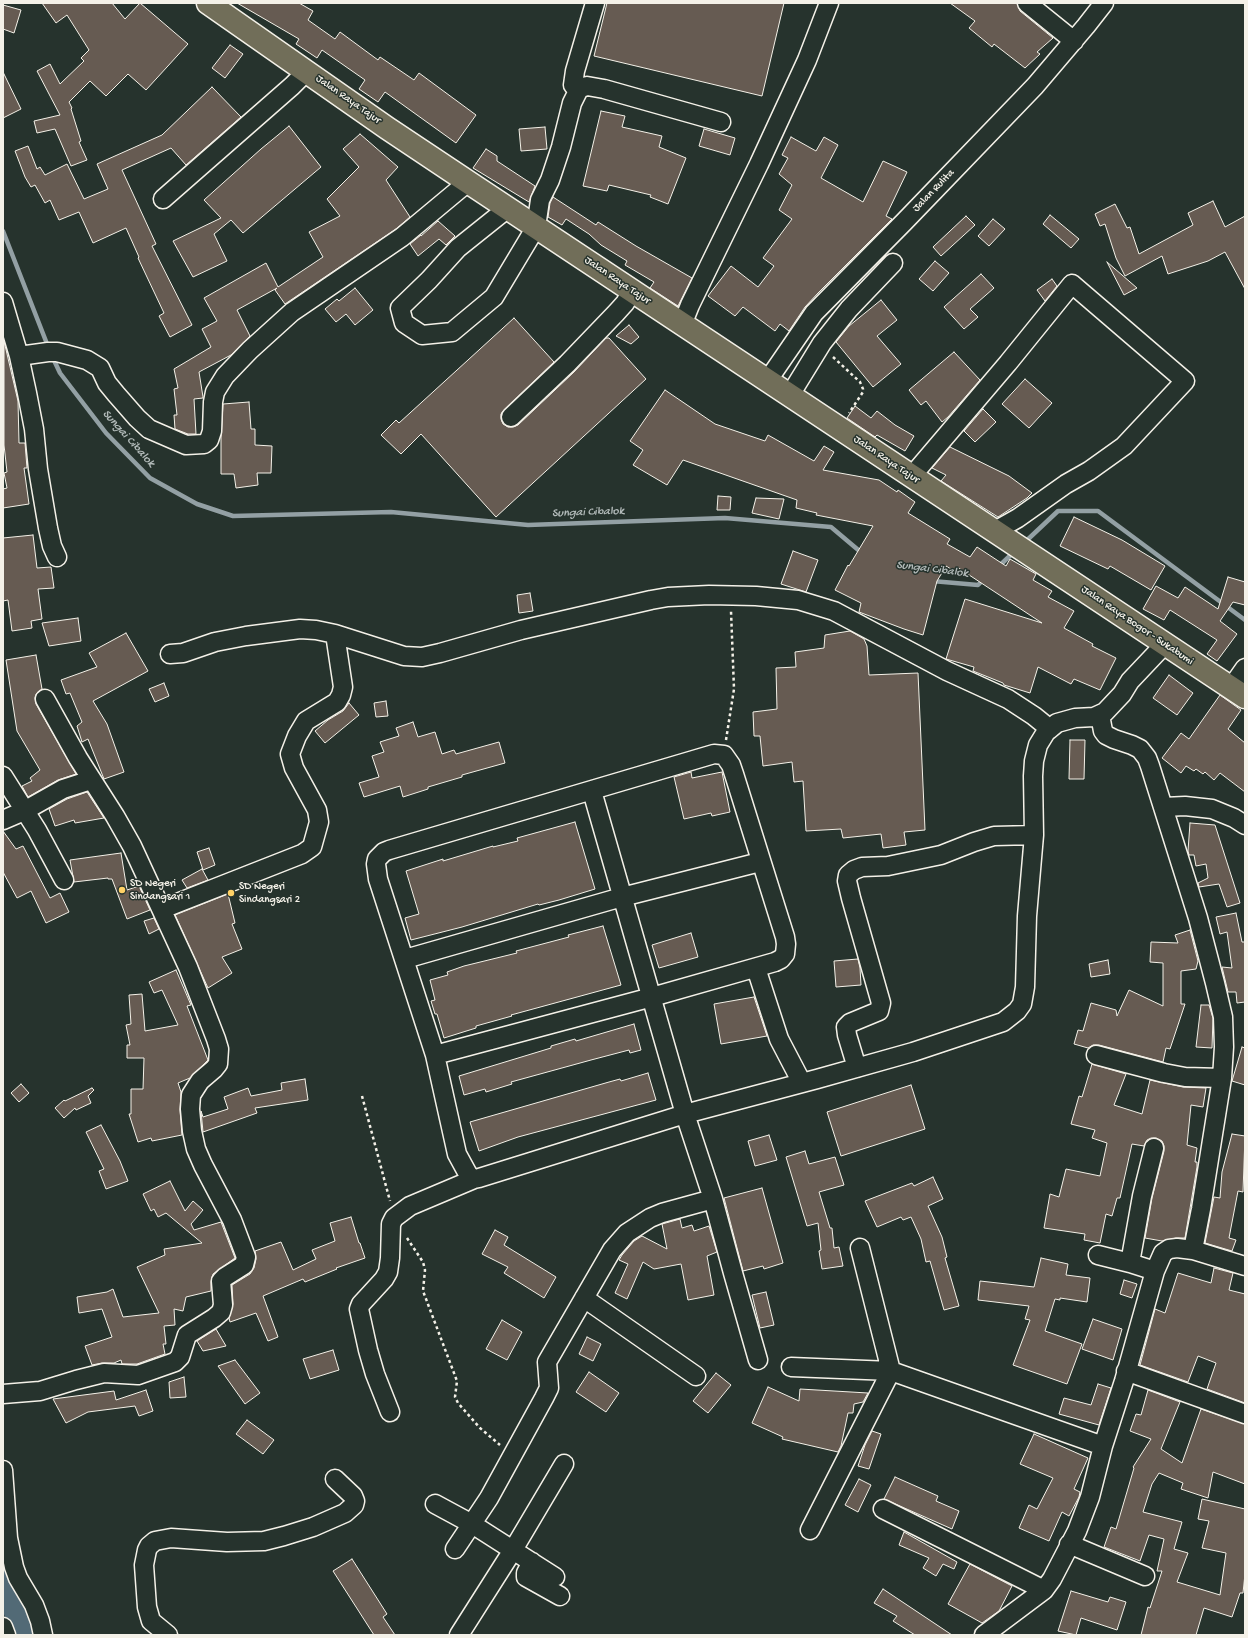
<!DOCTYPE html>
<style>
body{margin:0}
#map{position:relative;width:1248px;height:1638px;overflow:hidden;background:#26332d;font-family:"Gochi Hand",sans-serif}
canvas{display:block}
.frame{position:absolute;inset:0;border:4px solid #f4f1e8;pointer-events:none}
</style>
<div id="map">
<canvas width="1248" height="1638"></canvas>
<div class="frame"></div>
</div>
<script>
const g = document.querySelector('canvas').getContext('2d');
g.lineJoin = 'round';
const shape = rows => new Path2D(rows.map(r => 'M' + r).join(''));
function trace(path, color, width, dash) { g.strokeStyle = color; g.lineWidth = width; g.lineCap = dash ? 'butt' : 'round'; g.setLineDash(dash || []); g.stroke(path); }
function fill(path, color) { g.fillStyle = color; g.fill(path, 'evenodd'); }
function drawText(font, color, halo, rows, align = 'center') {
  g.font = font + ' "Gochi Hand",sans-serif'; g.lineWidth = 3; g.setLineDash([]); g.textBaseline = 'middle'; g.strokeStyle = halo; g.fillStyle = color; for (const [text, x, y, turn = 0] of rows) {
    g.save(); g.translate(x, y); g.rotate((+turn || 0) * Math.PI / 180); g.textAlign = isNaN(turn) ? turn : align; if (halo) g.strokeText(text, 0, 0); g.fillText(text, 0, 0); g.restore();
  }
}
trace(shape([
 [3,231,49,349],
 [52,356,60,373,106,433,150,478,197,504,233,516,391,512,528,525,725,518,831,527,863,554],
 [1024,543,1058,511,1098,511,1245,620],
 [997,568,1015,551],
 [932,581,978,585,984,579]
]), '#93a0a4', 4.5);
trace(shape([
 [3,1573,27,1635]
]), '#526a76', 28);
const building = shape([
 [42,3,112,3,125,19,140,3,188,44,146,90,128,74,106,96,90,81,69,102,72,108,71,109,81,141,79,142,87,160,71,166,55,129,37,133,34,121,60,115,37,71,50,64,60,84,84,61,81,58,89,50,67,15,56,23,42,3],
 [237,3,299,3,313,11,308,20,335,39,340,32,378,60,380,57,414,80,419,73,476,115,456,143,385,92,378,102,359,89,365,80,322,50,317,58,296,44,299,39,237,3],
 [607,3,784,3,762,96,594,56,607,3],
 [950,3,1017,3,1020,11,1053,38,1037,52,1040,54,1025,68,994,44,992,47,969,28,975,21,950,3],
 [3,5,21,10,14,33,3,29,3,5],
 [230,45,243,54,225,78,212,68,230,45],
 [3,72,21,109,3,118,3,72],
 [212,87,241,117,186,165,171,148,122,170,156,244,152,246,192,325,170,337,159,316,164,313,138,258,139,257,126,228,93,243,79,212,59,220,50,200,45,203,35,185,31,187,25,177,15,151,28,146,37,169,40,167,45,175,67,164,84,199,108,189,97,164,162,135,212,87],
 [601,111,625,116,622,127,662,136,659,147,686,158,668,204,650,197,651,195,609,185,607,191,583,186,601,111],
 [289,126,321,167,243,233,231,220,214,234,227,261,193,277,173,241,221,218,204,200,261,149,289,126],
 [545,127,547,149,521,151,519,129,545,127],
 [704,129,735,138,730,155,699,146,704,129],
 [360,134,398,167,386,180,410,217,396,229,285,304,275,290,277,288,237,310,250,336,231,355,199,372,203,397,203,398,194,399,196,434,188,434,175,429,174,415,177,415,174,389,178,388,174,369,211,347,202,329,217,321,204,298,266,263,278,287,323,257,309,232,340,216,327,199,359,167,343,149,360,134],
 [791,137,816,151,824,137,838,145,821,178,863,202,883,161,907,172,886,216,892,219,818,293,805,307,789,331,780,324,775,331,743,307,735,316,708,296,731,266,758,287,774,266,763,258,792,219,779,210,792,185,779,174,788,158,782,155,791,137],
 [486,149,497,156,497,161,535,186,529,202,473,168,486,149],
 [553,197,596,225,598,222,636,246,692,278,678,306,650,288,654,282,625,265,627,261,601,245,589,234,566,219,562,225,548,217,550,203,553,197],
 [1213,201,1225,227,1245,216,1245,289,1225,252,1208,261,1168,274,1162,256,1125,276,1116,258,1105,224,1100,226,1095,214,1115,204,1127,228,1130,227,1139,254,1193,225,1188,213,1213,201],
 [1050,215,1079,239,1071,248,1043,224,1050,215],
 [966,216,975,225,941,256,933,247,966,216],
 [993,219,1005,229,989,246,978,236,993,219],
 [438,221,455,236,446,245,439,239,418,256,410,244,421,235,421,236,438,221],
 [935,261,949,273,933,291,919,279,935,261],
 [1107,262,1137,288,1124,295,1107,262],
 [981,274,994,288,970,309,978,317,964,329,944,307,981,274],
 [1052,279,1057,286,1045,301,1037,290,1052,279],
 [355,288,373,310,355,325,346,314,336,322,325,309,337,299,339,301,355,288],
 [881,300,897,320,877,336,901,364,873,387,836,342,849,326,881,300],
 [514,318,554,362,504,410,501,414,501,419,503,424,508,427,513,427,518,425,574,372,606,338,609,338,646,379,496,517,421,434,401,454,381,435,396,420,399,423,514,318],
 [629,325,639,337,631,344,616,336,629,325],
 [4,341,18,401,19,443,25,443,27,468,24,468,29,504,3,508,3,489,7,488,4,473,7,472,4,445,4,341],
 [954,352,980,380,948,417,942,422,926,401,921,405,909,390,954,352],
 [1025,379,1052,403,1029,428,1002,404,1025,379],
 [665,390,715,424,765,441,768,435,814,461,824,446,834,452,823,470,879,480,897,492,898,490,915,502,908,513,950,539,947,544,970,557,977,547,1006,566,1010,559,1036,574,1033,580,1052,591,1048,597,1074,611,1064,628,1093,644,1092,646,1116,658,1100,690,1074,679,1071,684,1038,667,1030,693,1004,685,1003,683,973,671,974,667,946,659,965,599,1042,623,957,567,954,571,946,566,937,581,923,635,904,629,859,612,861,603,835,590,848,565,849,566,873,526,816,515,817,513,796,508,797,500,683,460,667,485,633,465,643,450,630,441,665,390],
 [249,402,251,429,255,429,255,445,272,446,271,473,257,473,258,485,236,488,234,474,221,474,221,438,223,404,249,402],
 [855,406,871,418,877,411,895,425,914,436,905,451,877,435,875,437,847,418,855,406],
 [983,409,996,422,975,442,964,431,983,409],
 [950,447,1009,476,1032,493,1027,498,998,517,941,481,946,475,932,468,950,447],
 [718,496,731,497,730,510,717,510,718,496],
 [756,498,784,499,779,519,752,513,756,498],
 [1074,517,1122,540,1165,566,1151,590,1110,566,1108,569,1060,546,1074,517],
 [33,535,37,568,51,567,54,588,38,589,42,619,31,621,32,628,12,631,8,600,3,601,3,538,33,535],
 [793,551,818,560,806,592,781,584,793,551],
 [1228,577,1245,582,1245,605,1233,602,1220,621,1237,634,1217,661,1207,654,1217,640,1170,610,1164,620,1143,609,1156,586,1178,598,1185,587,1218,609,1228,577],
 [530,593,533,611,519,613,517,595,530,593],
 [78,618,81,641,49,646,42,623,78,618],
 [850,631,864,639,867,646,869,675,918,673,925,830,904,832,906,845,883,848,881,834,843,838,841,829,806,831,803,781,794,782,792,762,763,766,760,736,754,736,753,712,777,709,776,668,796,667,795,652,824,648,825,635,850,631],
 [126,633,148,671,93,701,107,724,124,772,104,779,88,739,82,742,77,726,82,722,70,693,66,694,61,680,97,667,89,653,126,633],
 [36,655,42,689,36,694,35,698,36,704,76,774,58,780,28,797,22,786,32,781,30,778,40,770,17,731,6,660,36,655],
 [1169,675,1193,693,1177,715,1153,698,1169,675],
 [164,683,169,696,155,702,149,689,164,683],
 [1220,695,1241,710,1228,729,1245,743,1245,792,1220,773,1214,780,1205,772,1203,774,1196,769,1194,771,1186,766,1181,773,1162,758,1181,733,1189,739,1220,695],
 [386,701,388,716,376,717,374,703,386,701],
 [349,703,359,715,325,743,315,731,328,720,343,711,349,703],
 [413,722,418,737,435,732,442,754,454,750,456,754,499,742,505,763,462,775,462,777,428,787,428,789,403,797,400,786,364,797,359,783,379,777,372,756,384,752,380,742,399,736,396,728,413,722],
 [1070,740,1085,740,1084,779,1069,779,1070,740],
 [691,772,692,778,722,772,730,812,712,816,711,813,684,819,674,777,691,772],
 [87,792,104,818,75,823,74,820,55,826,49,809,67,799,87,792],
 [575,822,595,889,559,900,539,905,538,904,462,927,411,940,405,918,419,914,406,871,443,859,443,861,493,846,493,847,518,841,517,838,575,822],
 [1190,823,1215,825,1240,903,1227,907,1219,884,1199,887,1198,883,1208,878,1206,864,1196,866,1194,855,1189,855,1188,851,1190,823],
 [3,831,16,849,23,846,50,898,60,893,69,912,46,923,31,891,17,898,3,872,3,831],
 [209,848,215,865,203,870,197,852,209,848],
 [121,853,127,890,139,886,150,910,127,919,112,879,108,879,108,878,74,882,70,860,121,853],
 [202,869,208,880,187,888,182,880,202,869],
 [228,894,235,923,232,924,242,949,222,957,232,973,208,988,175,915,228,894],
 [1236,913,1242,942,1245,942,1245,1002,1237,1003,1236,992,1228,992,1222,967,1232,968,1227,932,1220,934,1216,917,1236,913],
 [154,918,159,929,149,934,144,921,154,918],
 [603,926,621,985,511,1015,512,1016,476,1026,476,1028,444,1038,437,1014,435,1014,431,1001,435,1000,430,980,448,975,447,972,464,966,517,953,516,951,569,937,568,935,603,926],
 [1190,930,1198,961,1196,969,1181,971,1181,1004,1185,1004,1170,1049,1166,1048,1163,1062,1099,1045,1093,1045,1088,1048,1074,1044,1078,1030,1083,1031,1091,1003,1116,1010,1117,1016,1129,990,1163,1006,1163,963,1150,962,1151,942,1178,943,1175,935,1190,930],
 [691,933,698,957,659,968,652,945,691,933],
 [858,959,860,968,861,985,836,987,834,961,858,959],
 [1108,960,1110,974,1091,977,1089,964,1108,960],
 [176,970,191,1005,187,1006,208,1060,190,1078,178,1083,181,1092,180,1110,182,1135,152,1141,151,1138,138,1142,129,1114,131,1114,131,1089,143,1089,144,1058,127,1058,127,1045,130,1045,126,1025,131,1024,129,995,142,994,145,1031,178,1025,162,990,154,993,149,982,176,970],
 [754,997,767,1036,721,1044,714,1004,754,997],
 [1201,1005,1209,1005,1213,1018,1212,1048,1196,1047,1201,1005],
 [634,1024,641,1050,630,1053,629,1050,591,1060,511,1082,512,1084,486,1092,485,1089,464,1095,459,1076,551,1048,551,1046,575,1039,576,1041,634,1024],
 [1242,1047,1245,1048,1245,1085,1232,1081,1242,1047],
 [1092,1064,1126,1074,1114,1105,1142,1114,1150,1080,1183,1087,1206,1088,1203,1107,1191,1105,1187,1145,1197,1148,1195,1162,1197,1162,1197,1167,1185,1238,1176,1238,1162,1241,1145,1238,1152,1198,1164,1151,1164,1146,1162,1141,1156,1138,1151,1138,1147,1140,1144,1146,1132,1144,1120,1198,1117,1198,1112,1216,1106,1214,1100,1243,1084,1240,1085,1234,1044,1228,1050,1194,1059,1197,1066,1169,1100,1176,1107,1143,1092,1138,1095,1130,1071,1124,1079,1096,1082,1097,1092,1064],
 [648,1073,656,1100,518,1137,479,1151,470,1122,609,1082,620,1079,621,1081,648,1073],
 [305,1079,308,1100,255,1108,257,1113,203,1132,201,1111,203,1117,228,1109,224,1097,248,1088,251,1096,282,1090,281,1083,305,1079],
 [21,1084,29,1093,19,1102,11,1093,21,1084],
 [911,1085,925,1129,841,1156,827,1112,911,1085],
 [92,1088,94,1090,88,1096,91,1103,76,1110,75,1108,64,1118,55,1108,64,1100,65,1101,92,1088],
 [101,1125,120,1161,128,1181,106,1189,99,1171,104,1169,86,1132,101,1125],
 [1232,1134,1245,1136,1243,1192,1238,1191,1229,1238,1236,1240,1232,1251,1205,1243,1214,1197,1220,1198,1222,1172,1232,1134],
 [769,1135,777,1160,755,1166,748,1141,769,1135],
 [805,1151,809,1164,835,1157,844,1185,819,1192,830,1228,832,1228,834,1248,839,1247,843,1266,822,1269,819,1251,821,1250,818,1223,807,1226,786,1157,805,1151],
 [933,1177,943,1199,928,1206,942,1237,947,1257,945,1258,959,1306,944,1310,930,1261,926,1262,921,1239,911,1217,903,1220,901,1217,877,1227,865,1201,912,1183,914,1186,933,1177],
 [170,1181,185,1211,193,1201,203,1210,191,1224,194,1230,221,1222,235,1258,213,1274,211,1282,211,1291,186,1297,183,1311,174,1309,175,1325,164,1326,166,1344,163,1344,165,1354,137,1364,122,1364,121,1360,114,1363,102,1363,92,1365,85,1346,112,1337,102,1309,79,1313,77,1297,107,1292,113,1289,123,1317,159,1313,137,1267,165,1255,164,1249,202,1243,166,1213,158,1217,154,1209,151,1211,143,1194,170,1181],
 [762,1188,783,1263,764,1269,763,1266,743,1271,724,1198,762,1188],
 [351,1217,359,1243,360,1243,365,1258,336,1268,337,1269,305,1282,303,1279,263,1296,278,1337,268,1341,256,1313,230,1322,229,1318,233,1304,232,1285,250,1274,254,1268,256,1259,255,1251,281,1242,293,1270,316,1259,312,1250,335,1241,330,1223,351,1217],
 [680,1219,682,1228,692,1225,694,1231,709,1226,717,1252,707,1256,714,1295,688,1300,681,1264,654,1269,643,1262,627,1299,615,1293,628,1264,619,1260,622,1255,634,1241,642,1236,667,1249,662,1224,680,1219],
 [495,1230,508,1237,504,1245,556,1277,544,1298,504,1273,508,1267,482,1254,495,1230],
 [1041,1258,1068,1264,1066,1275,1090,1278,1087,1302,1060,1298,1060,1300,1055,1299,1045,1331,1082,1344,1067,1384,1013,1365,1030,1320,1025,1319,1029,1306,978,1300,980,1281,1034,1287,1041,1258],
 [1214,1268,1233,1273,1229,1290,1245,1294,1245,1403,1207,1389,1216,1363,1198,1356,1188,1382,1140,1365,1155,1309,1165,1313,1178,1273,1211,1283,1214,1268],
 [1124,1280,1137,1284,1132,1298,1120,1294,1124,1280],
 [766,1292,774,1325,760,1328,752,1295,766,1292],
 [1093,1319,1122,1329,1113,1360,1082,1349,1093,1319],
 [502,1320,522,1332,507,1360,486,1349,502,1320],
 [216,1329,226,1346,203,1351,197,1341,216,1329],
 [587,1337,601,1344,593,1361,579,1354,587,1337],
 [333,1350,339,1370,310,1379,303,1359,333,1350],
 [235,1360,260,1393,245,1404,218,1366,235,1360],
 [589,1372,619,1393,606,1412,576,1392,589,1372],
 [716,1373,731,1385,708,1413,693,1401,716,1373],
 [184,1377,186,1397,170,1398,169,1382,184,1377],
 [1098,1384,1111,1388,1099,1425,1059,1414,1064,1398,1091,1405,1098,1384],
 [768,1387,799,1401,800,1389,868,1393,863,1402,854,1404,853,1413,848,1413,841,1446,838,1452,782,1439,783,1437,752,1423,768,1387],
 [146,1390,153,1411,139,1416,135,1406,88,1412,66,1423,53,1399,114,1391,116,1400,146,1390],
 [1148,1390,1180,1402,1161,1449,1182,1463,1201,1409,1245,1424,1245,1484,1213,1472,1208,1498,1181,1489,1183,1483,1159,1473,1152,1484,1143,1512,1182,1522,1174,1549,1188,1553,1177,1582,1220,1595,1226,1553,1202,1548,1209,1521,1198,1519,1202,1499,1245,1509,1245,1574,1243,1593,1240,1593,1232,1617,1204,1608,1196,1635,1141,1635,1148,1607,1150,1608,1162,1571,1157,1571,1164,1539,1149,1535,1140,1561,1104,1547,1111,1527,1116,1529,1134,1468,1133,1467,1151,1439,1130,1431,1136,1414,1141,1415,1148,1390],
 [247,1420,274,1440,263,1454,236,1434,247,1420],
 [872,1431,881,1434,869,1469,858,1466,865,1445,872,1431],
 [1034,1434,1088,1458,1074,1489,1080,1492,1079,1497,1069,1516,1062,1512,1049,1541,1019,1528,1029,1505,1037,1509,1053,1478,1020,1464,1034,1434],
 [895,1477,938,1496,936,1501,959,1511,952,1529,884,1499,895,1477],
 [859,1479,871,1485,858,1512,845,1505,859,1479],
 [904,1532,957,1562,954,1569,943,1564,936,1576,923,1568,929,1558,899,1545,904,1532],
 [352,1559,387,1614,383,1617,395,1635,374,1635,333,1571,352,1559],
 [970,1564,1012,1586,999,1611,982,1623,948,1604,970,1564],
 [883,1589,952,1635,915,1635,893,1621,897,1616,874,1603,883,1589],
 [1071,1591,1108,1602,1110,1597,1126,1602,1117,1630,1081,1618,1076,1635,1058,1631,1071,1591]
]);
fill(building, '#665b52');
trace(building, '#f4f1e8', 1);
const minor = shape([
 [1027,3,1074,41],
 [578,91,573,85,575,71,595,3],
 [163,199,292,86,307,71],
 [508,208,458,248,429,280,400,308,404,323,422,335,452,332,494,297,536,227,540,200,550,180,561,147,572,103,578,91,581,88,587,86,604,89,721,122],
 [3,302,19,356,27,393,34,429,38,469,48,528,52,546,57,557],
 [682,325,690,305,759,164,807,60,829,3],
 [19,356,48,352,57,352,87,360,100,368,107,383,116,394,137,418,149,429,186,445,204,444,209,440,212,431,213,402,215,392,225,376,250,350,292,312,402,237,468,182],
 [768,380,814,313,904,222,1035,86,1086,26,1104,3],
 [790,395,822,343,849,309,893,263],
 [511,417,567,364,616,313,625,303,632,291],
 [911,477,1008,363,1072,284,1185,381,1124,446,1089,471,1066,484,1018,518,995,531],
 [170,654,183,653,215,642,246,636,300,629,316,630,335,634,404,656,422,657,440,653,521,630,651,600,668,597,709,595,756,596,798,600,834,611,947,671,1008,699,1034,716,1050,729],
 [1231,688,1245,668],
 [1100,715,1103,731,1106,735,1114,739,1132,745,1140,749,1147,758,1150,766,1198,918,1215,983,1223,1017,1224,1047,1222,1078,1201,1209,1193,1250],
 [3,776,37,830,64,880],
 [592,791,685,1114,713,1199,733,1273,758,1360],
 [1164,807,1185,806,1212,809,1234,818,1245,825],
 [3,820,24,811,63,789,91,780],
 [162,909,302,854,312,847,319,822,317,810,294,768,290,754,297,736,306,721,337,702,341,695,343,687,335,634],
 [405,959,622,897,760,862],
 [756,968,779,1039,802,1083],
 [435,1055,652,997,775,962,781,959,785,954,786,944,785,937,734,774,731,765,724,755,714,754,389,850,384,852,377,859,376,864,378,879,435,1055,457,1154,469,1176,474,1179,479,1178,685,1114,817,1079,913,1052,1003,1022,1017,1011,1022,1004,1025,987,1027,916,1034,835,1033,776,1034,761,1038,745,1046,732,1057,723,1075,718,1094,717,1105,712,1122,694,1130,681,1165,644],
 [1096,1055,1164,1073,1185,1077,1222,1078],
 [857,1068,847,1035,846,1027,850,1023,879,1011,881,1003,851,898,847,881,848,875,854,870,862,867,888,866,941,855,974,842,994,836,1034,835],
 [1154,1148,1142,1196,1130,1263,1155,1271],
 [1098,1255,1130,1263],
 [584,1298,696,1376],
 [791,1367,891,1371,1103,1446],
 [1126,1371,1245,1414],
 [3,1394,40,1391,76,1380,104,1373,138,1375,175,1362,180,1357,187,1335,214,1318,221,1312,223,1305,221,1281,225,1277,244,1265,246,1257,232,1220,203,1165,196,1149,192,1131,190,1109,191,1095,200,1081,214,1069,218,1064,219,1049,216,1039,188,967,132,846,115,816,78,758,45,699],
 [390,1412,375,1374,368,1350,359,1309,361,1304,384,1279,388,1272,390,1258,391,1224,394,1218,410,1206,474,1179],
 [3,1470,8,1538,14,1567,18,1578,34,1605,40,1621,43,1635],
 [435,1504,472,1524,555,1577],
 [883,1509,1044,1590],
 [810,1530,891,1371,860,1248],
 [1069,1544,1145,1576],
 [455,1549,489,1498,544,1398,549,1388,547,1362,612,1250,627,1233,650,1218,662,1213,713,1199],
 [532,1562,526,1573,526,1577,560,1596],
 [3,1627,6,1635],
 [168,1635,151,1621,147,1607,144,1565,147,1550,149,1546,155,1541,171,1538,227,1542,264,1541,284,1536,313,1527,345,1513,354,1505,355,1501,353,1496,335,1479],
 [459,1635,513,1550,564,1464],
 [984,1635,1044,1590,1052,1579,1077,1531,1090,1497,1103,1446,1124,1381,1155,1271,1163,1253,1169,1249,1177,1248,1193,1250,1245,1266]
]);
const highway = shape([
 [208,3,387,128,468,182,1245,697]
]);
trace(minor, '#f4f1e8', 21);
trace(highway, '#f4f1e8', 25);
trace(shape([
 [833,357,860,382,863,389,863,392,849,413],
 [726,740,734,689,731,611],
 [362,1096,390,1201],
 [407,1238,423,1262,425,1270,423,1291,457,1381,455,1397,458,1403,480,1428,500,1445]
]), '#f4f1e8', 2.5, [3, 3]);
trace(minor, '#26332d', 18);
trace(highway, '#716e59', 22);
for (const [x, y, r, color] of [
 [122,890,4,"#ffd166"],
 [231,893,4,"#ffd166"]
]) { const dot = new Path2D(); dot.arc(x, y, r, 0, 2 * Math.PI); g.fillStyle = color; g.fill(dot); trace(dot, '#26332d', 1.5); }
drawText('11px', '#f4f1e8', '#26332d', [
 ["Jalan Raya Tajur",348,100,35],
 ["Jalan Rulita",934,191,-46],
 ["Jalan Raya Tajur",617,281,34],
 ["Jalan Raya Tajur",886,460,34],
 ["Jalan Raya Bogor - Sukabumi",1137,626,34]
]);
drawText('11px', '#f4f1e8', '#26332d', [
 ["SD Negeri",130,884],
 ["Sindangsari 1",130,897],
 ["SD Negeri",239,887],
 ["Sindangsari 2",239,900]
], 'left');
drawText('italic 12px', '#b3bbba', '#26332d', [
 ["Sungai Cibalok",128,439,48],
 ["Sungai Cibalok",588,513,-2],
 ["Sungai Cibalok",932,570,7]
]);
</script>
